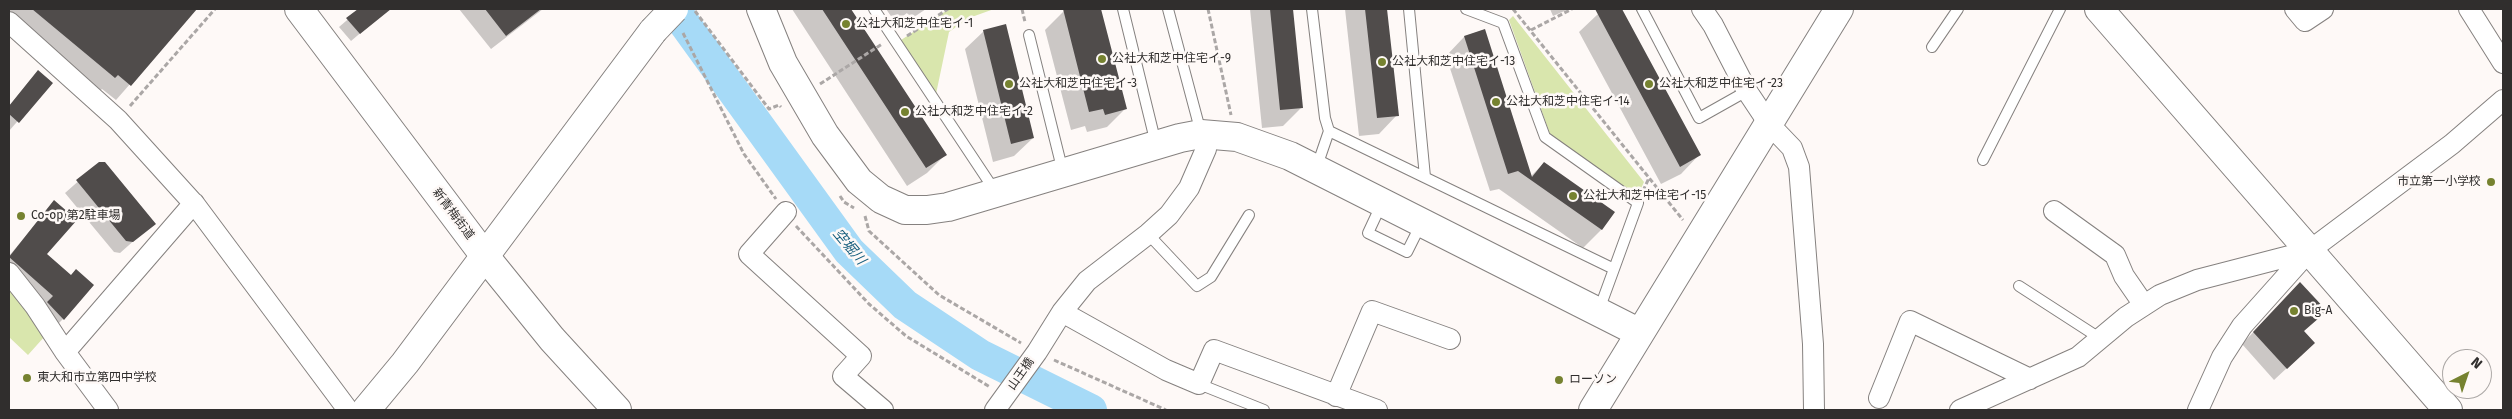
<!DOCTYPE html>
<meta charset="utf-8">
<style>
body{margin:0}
#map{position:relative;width:2512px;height:419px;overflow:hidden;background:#fef9f7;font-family:"Fira Sans",sans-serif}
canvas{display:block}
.frame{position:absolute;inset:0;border:10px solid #302e2d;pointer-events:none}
.north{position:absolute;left:2442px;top:349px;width:50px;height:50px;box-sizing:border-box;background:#fef9f7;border:1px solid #aca8a6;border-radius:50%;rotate:41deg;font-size:14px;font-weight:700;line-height:20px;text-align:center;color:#302e2d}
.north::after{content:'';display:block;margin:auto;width:18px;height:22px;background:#768230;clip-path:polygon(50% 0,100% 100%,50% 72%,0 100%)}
</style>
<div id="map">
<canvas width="2512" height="419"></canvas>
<div class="frame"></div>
<div class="north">N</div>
</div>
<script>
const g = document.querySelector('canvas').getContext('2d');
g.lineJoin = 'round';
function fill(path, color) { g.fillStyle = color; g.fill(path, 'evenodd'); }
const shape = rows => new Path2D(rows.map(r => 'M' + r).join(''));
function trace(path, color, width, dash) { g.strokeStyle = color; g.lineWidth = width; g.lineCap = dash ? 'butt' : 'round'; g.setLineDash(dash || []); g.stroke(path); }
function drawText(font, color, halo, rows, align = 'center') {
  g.font = font + ' "Fira Sans","Noto Sans JP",sans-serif'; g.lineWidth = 5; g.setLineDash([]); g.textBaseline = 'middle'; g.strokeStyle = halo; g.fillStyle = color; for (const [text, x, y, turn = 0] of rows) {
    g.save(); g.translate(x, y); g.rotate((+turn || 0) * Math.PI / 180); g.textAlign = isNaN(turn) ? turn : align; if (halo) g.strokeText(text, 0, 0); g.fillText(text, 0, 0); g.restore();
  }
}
fill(shape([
 [949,9,994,9,969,18,949,32,936,94,901,40],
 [1513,16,1644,182,1637,197,1550,134,1509,20],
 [9,284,45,336,28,355,9,337]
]), '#d9e6ad');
fill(shape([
 [9,9,196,9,116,100,102,89,99,92,9,16],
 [360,9,381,9,384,13,351,41,339,27],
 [459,9,543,9,491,49],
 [792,9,850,9,945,155,927,173,907,186],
 [886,9,926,9,911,19,907,13,895,22],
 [1070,9,1100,9,1126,108,1107,127,1087,132,1085,126,1071,130,1045,30,1064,11],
 [1250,9,1292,9,1301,108,1283,126,1262,128],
 [1345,9,1386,9,1397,115,1379,134,1359,136],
 [1550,9,1569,9,1553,16],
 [1607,9,1620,9,1699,155,1681,174,1661,184,1579,32,1598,14],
 [984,31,1033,138,1014,156,993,162,965,49],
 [1484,31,1531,176,1544,163,1613,212,1601,230,1583,248,1499,189,1490,191,1446,56,1464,37],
 [31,79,51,83,9,131,9,106],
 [99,163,154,223,120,253,114,252,65,193],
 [54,202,46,254,63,319,55,327,9,272,9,256],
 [2288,296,2303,332,2302,354,2274,380,2242,344]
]), '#0003');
trace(shape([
 [674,9,849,251,905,305,980,355,1091,410]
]), '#a6daf7', 32);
fill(shape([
 [32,9,197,9,131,86,118,75,115,78],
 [358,9,391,9,360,34,346,18],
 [485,9,541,9,506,36],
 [822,9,851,9,947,155,926,168],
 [1063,9,1101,9,1127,109,1105,115,1103,109,1089,112],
 [1270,9,1293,9,1303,108,1280,110],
 [1365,9,1387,9,1399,116,1377,118],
 [1595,9,1622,9,1701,155,1680,167],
 [1006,24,1034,138,1011,144,983,30],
 [1485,29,1532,177,1544,162,1615,212,1602,230,1518,171,1508,174,1464,36],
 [38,70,53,83,19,123,9,114,9,106],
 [99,162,105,162,156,224,133,242,126,241,76,180],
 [54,200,77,220,47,254,71,275,76,269,94,285,64,320,47,302,53,296,9,257],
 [2300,282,2327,311,2304,331,2315,343,2287,369,2253,332]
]), '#504c4b');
const lane = shape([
 [874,9,995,191],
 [1123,9,1156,144],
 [1168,9,1201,133],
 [1312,9,1325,118,1329,131],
 [1409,9,1425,177],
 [1466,9,1503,23,1545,137,1638,203,1614,269],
 [1642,9,1699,118,1747,91],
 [1029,35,1063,172],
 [1932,47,1958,9],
 [1983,160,2060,9],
 [1316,169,1329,131,1614,269,1599,310],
 [1382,203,1368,233,1407,252,1421,224],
 [1148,234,1197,286,1211,277,1249,215],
 [2019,286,2101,339],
 [1199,384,1264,410]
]);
const street = shape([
 [1702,9,1713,25,1747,91,1769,124,1792,148,1799,167,1813,344,1814,410],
 [2295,9,2305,21,2323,9],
 [2469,9,2503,63],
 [9,22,118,120,196,206,348,410],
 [2054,211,2115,255,2124,276,2144,305],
 [786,212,749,254,861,356,843,376,883,410],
 [2309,251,2452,144,2503,100],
 [9,273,35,306,65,352,108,410],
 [1062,312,1166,370,1199,384,1214,350,1377,410],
 [65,352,194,203],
 [1336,396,1372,311,1450,339],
 [1879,398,1910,321,2030,379],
 [995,410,1037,352,1062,312,1087,281,1148,234,1169,215,1189,188,1206,149,1201,134],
 [1960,410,2078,357,2126,317,2160,295,2197,280,2309,251,2242,326,2222,357,2198,410]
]);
const secondary = shape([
 [761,9,783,63,825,135,859,181,881,199,905,210,927,210,948,207,1180,138,1201,134,1237,137,1290,156,1640,333],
 [2099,9,2448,410],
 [366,410,405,363,653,31],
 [1593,410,1839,9]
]);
const primary = shape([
 [299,9,484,255,552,339,617,410]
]);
trace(lane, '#85817f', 12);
trace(street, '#85817f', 22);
trace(secondary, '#85817f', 30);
trace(primary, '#85817f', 30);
trace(shape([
 [1022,9,1025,22],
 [1208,9,1231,115],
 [1513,9,1683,220],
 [695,11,769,109,779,105,781,107],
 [1531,30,1572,9],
 [683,33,744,154,776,199],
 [907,36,948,9],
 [820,84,882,44],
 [130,106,215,9],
 [1643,191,1649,178],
 [840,196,844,202,854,208],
 [865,216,869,231,939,295,1021,343],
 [796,226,869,304,906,336,990,387],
 [1054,360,1166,410]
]), '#aba7a6', 3, [5, 2.5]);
trace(lane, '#fff', 10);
trace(street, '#fff', 20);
trace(secondary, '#fff', 28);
trace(primary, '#fff', 28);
const secondaryBridge = shape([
 [653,31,674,9]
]);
trace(secondaryBridge, '#85817f', 30, []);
trace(secondaryBridge, '#fff', 28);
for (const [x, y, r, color] of [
 [846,24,5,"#768230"],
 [1102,59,5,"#768230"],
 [1382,62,5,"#768230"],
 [1009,84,5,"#768230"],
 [1649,84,5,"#768230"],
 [1496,102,5,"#768230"],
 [905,112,5,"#768230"],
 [2491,182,5,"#768230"],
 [1573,196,5,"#768230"],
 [21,216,5,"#768230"],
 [2294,311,5,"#768230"],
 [27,378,5,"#768230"],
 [1559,380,5,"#768230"]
]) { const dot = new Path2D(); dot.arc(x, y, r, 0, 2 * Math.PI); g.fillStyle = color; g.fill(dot); trace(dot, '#fef9f7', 2); }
drawText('12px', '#302e2d', '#fef9f7', [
 ["公社大和芝中住宅イ-1",856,24],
 ["公社大和芝中住宅イ-9",1112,59],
 ["公社大和芝中住宅イ-13",1392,62],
 ["公社大和芝中住宅イ-3",1019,84],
 ["公社大和芝中住宅イ-23",1659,84],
 ["公社大和芝中住宅イ-14",1506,102],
 ["公社大和芝中住宅イ-2",915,112],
 ["市立第一小学校",2481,182,"right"],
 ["公社大和芝中住宅イ-15",1583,196],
 ["Co-op 第2駐車場",31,216],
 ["Big-A",2304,311],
 ["東大和市立第四中学校",37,378],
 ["ローソン",1569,380]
], 'left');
drawText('12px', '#302e2d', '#fef9f7', [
 ["新青梅街道",453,214,53],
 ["山王橋",1021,374,-55]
]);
drawText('italic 14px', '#125b7b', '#fef9f7', [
 ["空堀川",849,247,50]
]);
</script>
